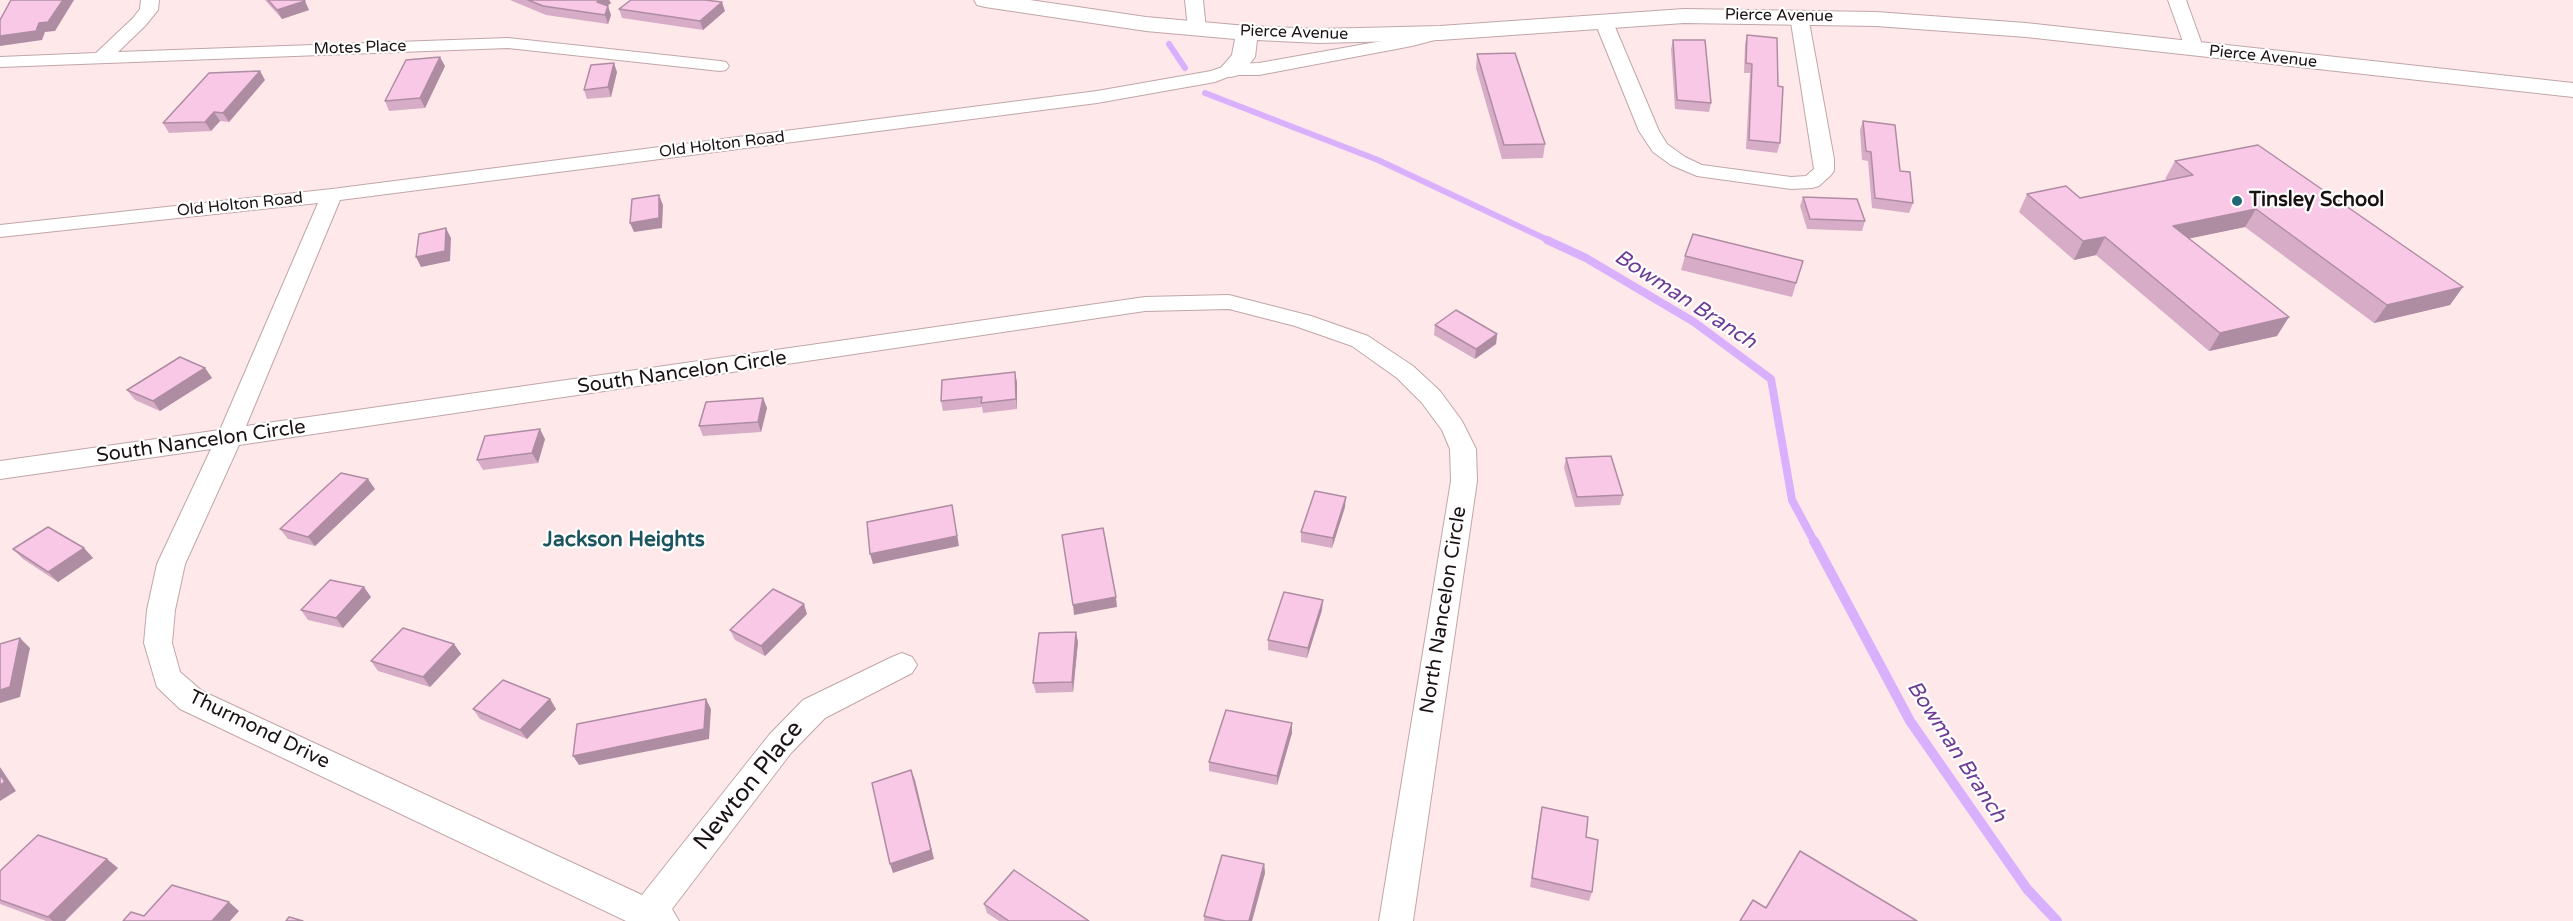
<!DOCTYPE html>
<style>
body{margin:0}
canvas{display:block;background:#ffe8ea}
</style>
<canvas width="2573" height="921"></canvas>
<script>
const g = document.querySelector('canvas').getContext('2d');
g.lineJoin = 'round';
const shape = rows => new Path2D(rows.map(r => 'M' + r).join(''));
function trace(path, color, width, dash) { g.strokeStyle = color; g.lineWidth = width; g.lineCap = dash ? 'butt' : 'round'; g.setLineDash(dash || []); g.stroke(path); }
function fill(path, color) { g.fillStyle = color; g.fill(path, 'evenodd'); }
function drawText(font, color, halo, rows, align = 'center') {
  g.font = font + ' "Varela Round",sans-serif'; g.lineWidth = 4.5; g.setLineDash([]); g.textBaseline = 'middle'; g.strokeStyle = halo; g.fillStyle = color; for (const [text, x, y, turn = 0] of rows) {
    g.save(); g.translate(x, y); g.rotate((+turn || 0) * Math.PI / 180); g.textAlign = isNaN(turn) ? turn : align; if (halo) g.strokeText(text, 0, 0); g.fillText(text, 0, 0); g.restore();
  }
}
trace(shape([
 [1169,44,1185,68],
 [1205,93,1378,160,1550,241]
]), '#d9b0fe', 6);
trace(shape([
 [1547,240,1586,258,1694,322,1771,379,1792,500,1815,543]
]), '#d9b0fe', 8);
trace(shape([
 [1814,541,1910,721,2027,889,2057,921]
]), '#d9b0fe', 10);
const street = shape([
 [141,0,159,0,158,10,145,26,118,52,508,38,720,61,726,62,729,66,726,70,720,71,508,48,0,67,0,57,96,53,133,18,140,9,141,0],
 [1185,0,1203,0,1206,29,1203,33,1197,34,1191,33,1188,29,1185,0],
 [2168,0,2186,0,2204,50,2201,54,2189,54,2186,50,2168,0],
 [1799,11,1805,12,1808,16,1834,159,1834,171,1831,175,1819,186,1812,188,1791,189,1697,176,1671,165,1653,152,1639,131,1594,20,1597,16,1603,15,1609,16,1612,20,1659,131,1667,144,1685,157,1702,165,1791,177,1806,176,1814,169,1790,16,1793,12,1799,11],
 [1440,28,1446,29,1449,33,1446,37,1412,46,1259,75,1233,75,1215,82,1097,103,340,200,246,426,1145,297,1229,295,1311,316,1368,336,1413,366,1440,391,1462,421,1476,449,1477,481,1413,921,1379,921,1451,481,1450,449,1442,430,1422,403,1397,378,1352,346,1295,326,1229,309,1145,311,239,445,185,564,175,610,172,643,180,672,202,691,642,895,769,735,803,700,892,657,902,653,912,657,917,665,912,673,825,718,791,753,672,909,679,921,626,921,180,709,157,687,144,643,147,610,157,564,211,449,0,479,0,461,220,430,318,203,0,237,0,225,332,189,1097,91,1211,71,1231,64,1259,63,1410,36,1440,28]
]);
const primary = shape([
 [974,0,1030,0,1146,17,1247,26,1319,29,1440,26,1684,9,1876,12,2026,23,2573,83,2573,97,2026,37,1876,26,1684,23,1440,40,1319,43,1257,40,1255,57,1251,62,1239,75,1231,77,1223,75,1219,70,1232,55,1235,39,1146,31,985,7,977,5,974,0]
]);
trace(street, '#c0a6a8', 2);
trace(primary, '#c0a6a8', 2);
fill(street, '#fff');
fill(primary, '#fff');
fill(shape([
 [265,0,304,0,309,10,282,19],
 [510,0,609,0,611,3,607,6,611,15,608,24,546,15],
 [619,9,725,11,703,30,622,18],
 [1747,35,1778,86,1780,143,1777,153,1746,149,1750,73,1744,73,1745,44],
 [1673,40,1711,103,1709,112,1675,109,1671,49],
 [1477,54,1545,144,1543,158,1502,159,1476,68],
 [445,66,425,108,389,111,385,101],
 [617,72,611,97,587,99,584,90],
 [265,80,229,122,220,121,211,131,169,133,163,123],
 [1863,121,1900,171,1913,203,1909,213,1872,208,1868,161,1862,160,1860,130],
 [2175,161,2450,305,2374,323,2245,227,2189,238,2277,336,2209,351,2096,255,2074,260,2019,212,2027,194,2080,198,2167,180,2165,179],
 [1803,197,1865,221,1862,231,1807,229,1800,206],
 [1685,256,1803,261,1792,297,1681,270],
 [1435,325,1497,334,1496,344,1475,359,1434,335],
 [205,368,212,378,160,411,135,400,127,390],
 [1017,382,1017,409,983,413,982,407,943,411,941,401],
 [763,398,767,408,761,432,703,436,699,426],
 [545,439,538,463,483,470,477,460],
 [1566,458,1623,495,1620,505,1575,507,1564,468],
 [375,489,315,546,288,539,280,529],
 [1345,507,1332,548,1301,542,1301,532],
 [84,548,93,558,58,582,23,559,13,549],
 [371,597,343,628,308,620,301,610],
 [1322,610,1307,658,1268,650,1268,640],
 [807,614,765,656,735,640,730,630],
 [1078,642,1073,692,1036,693,1033,683],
 [454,644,461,654,430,687,378,671,371,661],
 [550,699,556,709,527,739,480,719,473,709],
 [1292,723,1292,733,1277,785,1209,771,1209,762],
 [1542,807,1586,837,1592,892,1589,901,1530,887,1540,817],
 [1264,864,1265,873,1252,921,1204,921,1204,916],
 [118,868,65,921,46,921,0,904,0,871],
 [984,904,1089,921,999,921,987,913]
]), '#d6acc7');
fill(shape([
 [63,0,74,0,55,31,45,32,42,40,0,46,0,36],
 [599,0,609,0,611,3,600,11,597,2],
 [305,1,309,10,282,19,277,10],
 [722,2,725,11,703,30,700,21],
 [608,6,611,15,608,24,605,15],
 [440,57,445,66,425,108,420,98],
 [614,63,617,72,611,97,608,87],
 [260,71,265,80,229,122,223,113],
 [214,112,220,121,211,131,205,122],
 [659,195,663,205,662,228,634,232,630,223],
 [2256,209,2245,227,2163,244,2173,226],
 [446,228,451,238,450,261,421,267,416,257],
 [2105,237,2096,255,2074,260,2083,241],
 [2463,287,2450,305,2374,323,2387,305],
 [2289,317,2277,336,2209,351,2220,333],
 [1497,334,1496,344,1475,359,1476,349],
 [205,368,212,378,160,411,153,401],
 [1015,372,1017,382,1017,409,1016,399],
 [763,398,767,408,761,432,758,422],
 [540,429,545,439,538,463,532,453],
 [368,479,375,489,315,546,308,537],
 [1346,497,1345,507,1332,548,1333,538],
 [952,505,959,546,873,564,870,554],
 [84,548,93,558,58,582,48,572],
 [364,587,371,597,343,628,336,618],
 [1116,597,1117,607,1074,615,1073,605],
 [1323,600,1322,610,1307,658,1308,648],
 [804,604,807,614,765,656,761,646],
 [1076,632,1078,642,1073,692,1072,682],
 [20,638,30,648,20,697,0,703,0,690],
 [454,644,461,654,430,687,423,677],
 [550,699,556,709,527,739,520,730],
 [706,699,711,709,709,739,579,765,573,756],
 [1292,723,1292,733,1277,785,1277,776],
 [0,767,16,791,0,801],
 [911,770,915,780,934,859,893,873,890,864],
 [107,859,118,868,65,921,53,921,48,917],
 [1264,864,1265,873,1252,921,1249,921],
 [229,902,239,911,230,921,212,921]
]), '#ae8ca2');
const building = shape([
 [11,0,63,0,48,22,39,23,36,31,0,36,0,20,11,0],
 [268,0,304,0,305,1,277,10,268,0],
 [528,0,599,0,597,2,608,6,605,15,543,6,528,0],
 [631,0,705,0,722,2,700,21,619,9,631,0],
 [1747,35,1777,38,1778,86,1783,87,1780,143,1749,140,1752,64,1746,63,1747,35],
 [1673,40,1705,40,1711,103,1677,100,1673,40],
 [1515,53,1545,144,1504,145,1477,54,1515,53],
 [440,57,420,98,385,101,406,60,440,57],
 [614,63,608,87,584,90,591,65,614,63],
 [260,71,223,113,214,112,205,122,163,123,209,73,260,71],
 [1863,121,1895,125,1900,171,1910,172,1913,203,1875,198,1871,152,1866,151,1863,121],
 [2258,145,2463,287,2387,305,2256,209,2173,226,2289,317,2220,333,2105,237,2083,241,2027,194,2066,186,2080,198,2193,175,2175,161,2258,145],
 [659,195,659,218,630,223,632,199,659,195],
 [1803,197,1857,199,1865,221,1810,219,1803,197],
 [446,228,445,251,416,257,419,234,446,228],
 [1693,234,1803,261,1796,283,1685,256,1693,234],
 [1456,310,1497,334,1476,349,1435,325,1456,310],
 [180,357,205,368,153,401,127,390,180,357],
 [1015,372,1016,399,981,403,982,397,941,401,942,380,1015,372],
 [763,398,758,422,699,426,706,402,763,398],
 [540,429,532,453,477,460,485,436,540,429],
 [1611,456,1623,495,1577,497,1566,458,1611,456],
 [341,473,368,479,308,537,280,529,341,473],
 [1315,491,1346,497,1333,538,1301,532,1315,491],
 [952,505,957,536,870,554,867,522,952,505],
 [48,527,84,548,48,572,13,549,48,527],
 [1103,528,1116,597,1073,605,1062,535,1103,528],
 [330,580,364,587,336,618,301,610,330,580],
 [773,589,804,604,761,646,730,630,773,589],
 [1284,592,1323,600,1308,648,1268,640,1284,592],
 [403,628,454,644,423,677,371,661,403,628],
 [1076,632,1072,682,1033,683,1039,633,1076,632],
 [20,638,10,687,0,690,0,644,20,638],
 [503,680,550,699,520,730,473,709,503,680],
 [706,699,704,729,573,756,577,724,706,699],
 [1226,710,1292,723,1277,776,1209,762,1226,710],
 [911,770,931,850,890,864,872,783,911,770],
 [0,774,5,782,0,785,0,774],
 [1542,807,1588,817,1586,837,1598,840,1592,892,1532,878,1542,807],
 [38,835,107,859,48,917,0,900,0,871,38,835],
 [1800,851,1917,921,1740,921,1753,900,1766,908,1800,851],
 [1222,855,1264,864,1249,921,1225,921,1204,916,1222,855],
 [1014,870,1089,921,1009,921,984,904,1014,870],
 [172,885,229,902,212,921,123,921,131,912,144,916,172,885],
 [289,917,303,921,286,921,289,917]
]);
fill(building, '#f9c8e7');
trace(building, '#ae8ca2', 1.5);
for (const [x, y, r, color] of [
 [2237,201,6,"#216976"]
]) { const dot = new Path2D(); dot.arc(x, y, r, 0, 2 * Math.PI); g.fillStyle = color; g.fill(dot); trace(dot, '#fff', 2); }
drawText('16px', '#1b1213', '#fff', [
 ["Pierce Avenue",1779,16,1],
 ["Pierce Avenue",1294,33,2],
 ["Motes Place",360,48,-2],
 ["Pierce Avenue",2263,57,6],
 ["Old Holton Road",722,145,-7],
 ["Old Holton Road",240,205,-6]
]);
drawText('bold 20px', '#1b1213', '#fff', [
 ["Tinsley School",2249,201]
], 'left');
drawText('20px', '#1b1213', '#fff', [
 ["South Nancelon Circle",682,373,-8],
 ["South Nancelon Circle",201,442,-8],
 ["North Nancelon Circle",1444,610,-81],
 ["Thurmond Drive",259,730,26]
]);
drawText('italic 21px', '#6d3a94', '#fff', [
 ["Bowman Branch",1685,300,33],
 ["Bowman Branch",1956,752,57]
]);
drawText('bold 21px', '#1c555f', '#fff', [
 ["Jackson Heights",624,540]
]);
drawText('24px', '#1b1213', '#fff', [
 ["Newton Place",749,786,-51]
]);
</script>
